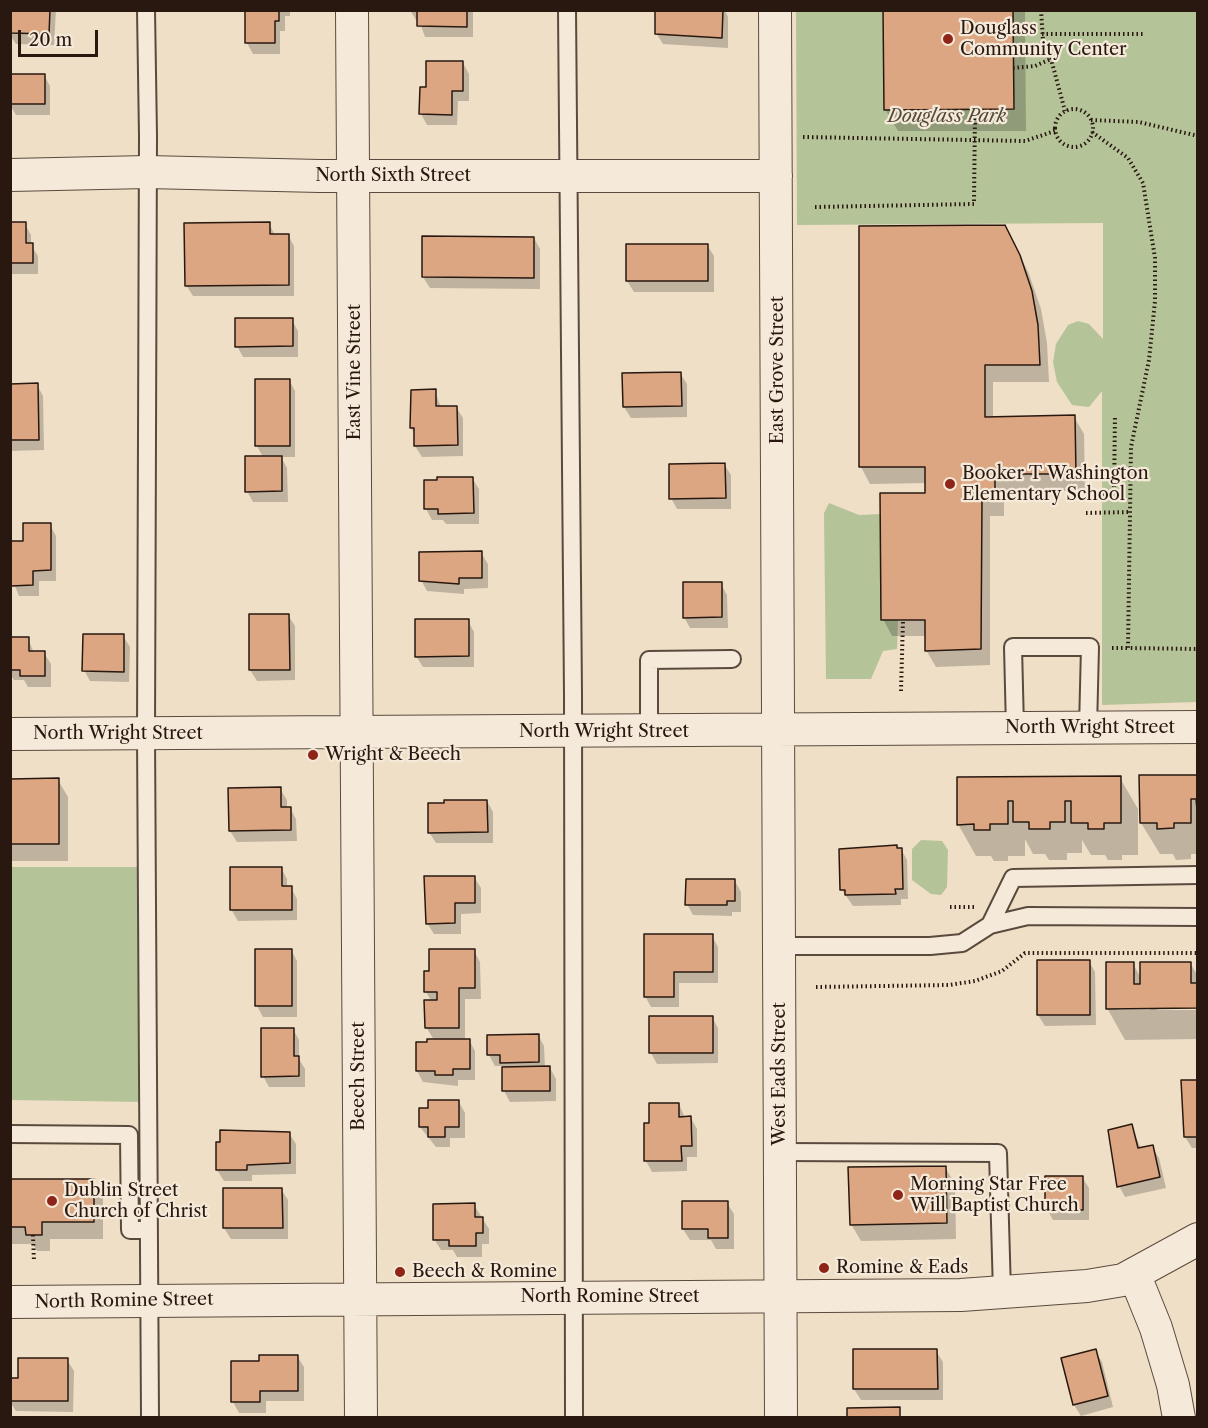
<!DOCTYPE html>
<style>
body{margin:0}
#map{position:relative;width:1208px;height:1428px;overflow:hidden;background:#efdfc6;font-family:"Libre Caslon Text",serif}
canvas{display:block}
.frame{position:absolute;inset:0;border:12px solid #291810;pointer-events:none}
.scale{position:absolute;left:18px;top:30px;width:80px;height:27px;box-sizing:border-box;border:3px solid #291810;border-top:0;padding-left:8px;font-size:18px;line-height:21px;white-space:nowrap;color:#291810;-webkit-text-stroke:4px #f5eada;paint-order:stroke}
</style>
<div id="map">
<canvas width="1208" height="1428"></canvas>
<div class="frame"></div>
<div class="scale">20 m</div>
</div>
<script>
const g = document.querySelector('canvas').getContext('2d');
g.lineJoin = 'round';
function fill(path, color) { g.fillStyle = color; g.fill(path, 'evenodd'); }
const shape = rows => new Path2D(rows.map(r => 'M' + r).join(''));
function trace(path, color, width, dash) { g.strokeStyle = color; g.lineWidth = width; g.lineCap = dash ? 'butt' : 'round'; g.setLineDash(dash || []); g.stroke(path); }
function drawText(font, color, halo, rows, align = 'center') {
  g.font = font + ' "Libre Caslon Text",serif'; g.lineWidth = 4.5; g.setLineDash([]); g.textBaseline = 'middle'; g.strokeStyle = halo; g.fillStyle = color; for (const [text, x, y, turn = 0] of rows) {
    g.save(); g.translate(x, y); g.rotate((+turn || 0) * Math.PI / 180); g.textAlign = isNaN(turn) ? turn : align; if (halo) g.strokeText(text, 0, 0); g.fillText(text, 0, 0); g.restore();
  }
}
fill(shape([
 [796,11,1197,11,1197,702,1102,705,1102,391,1089,407,1072,405,1057,382,1053,362,1056,344,1068,325,1078,321,1089,324,1103,339,1103,223,797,225],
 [829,503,859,515,881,514,882,620,898,620,897,649,883,651,871,679,826,679,824,513],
 [921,840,942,841,948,850,947,887,941,895,931,894,912,880,912,849],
 [11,867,141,867,146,1102,11,1100]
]), '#b5c398');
fill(shape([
 [10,10,56,10,54,45,16,44,10,35],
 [247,10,290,10,290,16,285,16,285,31,280,31,280,54,253,54,247,43],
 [410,10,473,10,473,37,425,37,419,20,416,20],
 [656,10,725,10,728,17,728,48,663,44,656,33],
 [885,10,1025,10,1026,131,898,131,885,109],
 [463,63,469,74,469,101,458,101,457,125,427,125,421,114,421,88,427,88],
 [10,75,44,75,50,86,50,115,16,115,10,105],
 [10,224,25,224,31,235,31,245,38,256,38,274,10,274],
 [269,224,275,235,288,235,294,246,294,296,193,296,186,285],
 [534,238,540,249,540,289,430,288,423,277],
 [1014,243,1029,274,1041,309,1047,343,1049,382,993,382,993,418,1074,417,1084,434,1085,491,1004,491,1004,516,990,516,990,665,936,667,926,650,926,636,892,636,883,619,927,494,927,483,870,484,861,467],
 [707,245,714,256,714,292,634,292,627,281],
 [292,320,298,331,298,357,243,357,237,346],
 [680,373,687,384,687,417,631,418,624,407],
 [289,380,295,391,295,457,281,457,287,468,288,502,253,502,247,491,263,457,257,446],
 [10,385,37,385,43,396,44,450,10,451],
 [412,391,435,391,441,408,456,407,463,418,463,456,422,457,415,446,415,435,411,428],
 [724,464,731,475,731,509,677,509,671,498],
 [472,478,479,489,479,524,446,524,443,520,432,520,426,509,426,482],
 [50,525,56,536,56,581,39,581,39,596,19,596,10,574,10,543,24,543],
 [481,553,488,564,488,588,464,589,464,594,427,591,421,580],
 [721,584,727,595,728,628,690,628,684,617],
 [288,615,295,626,295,680,257,681,250,670],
 [468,621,474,632,474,667,423,667,416,656],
 [123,636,130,647,129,682,90,681,84,670],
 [10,639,28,639,34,653,44,653,51,664,51,687,28,687,24,680,14,680,10,674],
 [1198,777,1198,854,1191,854,1191,859,1176,860,1173,854,1160,854,1141,823],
 [1120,778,1138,809,1138,855,1122,855,1122,860,1108,860,1105,855,1091,855,1082,840,1082,853,1067,853,1067,860,1049,860,1045,854,1033,854,1025,839,1025,856,1008,856,1008,861,994,861,991,856,976,856,958,824,958,779],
 [58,780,68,797,68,861,10,861,10,818],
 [280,789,287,800,287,808,290,808,296,819,297,841,237,842,230,831],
 [487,801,493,812,493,843,436,843,429,832],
 [898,849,901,849,907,860,908,899,901,899,901,905,853,906,842,890],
 [281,868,287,879,287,888,291,888,297,899,297,920,238,921,231,909],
 [474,877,481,888,481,913,461,914,461,934,434,934,427,923],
 [735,881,741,892,741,912,732,912,732,916,693,915,687,904],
 [712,936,718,947,718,983,679,983,679,1007,651,1007,645,996],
 [291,950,297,961,297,1017,263,1017,257,1006],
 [474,951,480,962,481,999,465,999,465,1040,469,1040,475,1051,475,1080,458,1080,458,1086,423,1082,417,1071,428,1043,434,1040,426,1027,432,1002,426,992],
 [1089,961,1095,972,1096,1025,1045,1026,1038,1015],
 [1190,963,1198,976,1198,1007,1157,1007,1157,1010,1198,1010,1198,1039,1125,1040,1107,1008,1133,964,1141,978],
 [1117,1007,1150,1007,1150,1010,1117,1010],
 [712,1017,718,1028,718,1063,657,1064,651,1053],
 [293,1029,299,1040,299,1059,305,1069,305,1087,269,1087,263,1076],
 [538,1035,544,1046,545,1068,550,1068,556,1079,556,1101,510,1102,504,1091,503,1066,495,1066,489,1055],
 [1198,1082,1198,1148,1192,1148,1185,1137],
 [459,1102,465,1113,465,1138,450,1138,450,1147,436,1147,420,1127,420,1110],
 [679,1104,685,1118,691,1118,697,1129,697,1157,687,1157,687,1171,652,1172,646,1161,650,1125],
 [1132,1126,1141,1149,1152,1147,1159,1158,1166,1188,1125,1197,1119,1186],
 [289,1133,296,1144,296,1174,252,1175,252,1181,224,1181,217,1170],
 [945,1167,955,1184,956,1239,861,1241,851,1224],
 [1082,1177,1089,1188,1089,1220,1053,1220,1047,1209],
 [10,1180,93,1180,103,1197,103,1239,50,1239,50,1251,37,1251,33,1244,10,1244],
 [281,1189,288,1200,288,1239,231,1239,224,1228],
 [727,1203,734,1214,734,1249,716,1249,711,1240,690,1240,683,1229],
 [474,1205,489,1229,489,1244,482,1244,482,1257,457,1257,453,1250,441,1250,434,1239],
 [936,1351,943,1362,943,1400,861,1400,854,1389],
 [1095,1351,1102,1362,1113,1407,1081,1416,1074,1405,1063,1359],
 [297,1356,304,1367,304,1401,266,1401,266,1413,239,1413,233,1402,260,1363],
 [67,1360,74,1371,73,1412,16,1411,10,1402,10,1379,19,1379]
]), '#0003');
const building = shape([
 [10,10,50,10,49,34,10,33,10,10],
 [245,10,279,10,279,21,275,21,275,43,245,43,245,10],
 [417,10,467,10,467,27,417,26,417,10],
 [655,10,723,10,722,38,655,34,655,10],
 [883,10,1013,10,1014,109,884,110,883,10],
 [426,61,463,61,463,91,452,91,452,115,419,114,420,87,426,87,426,61],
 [10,74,45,74,45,104,10,104,10,74],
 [10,222,26,222,26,243,33,243,33,263,10,263,10,222],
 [270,222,270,234,289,234,289,285,185,286,184,223,270,222],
 [1005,225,1020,255,1032,291,1038,325,1040,365,985,365,985,417,1075,415,1076,474,995,474,995,500,982,500,981,649,925,651,925,620,881,620,880,493,925,493,925,467,859,467,859,226,1005,225],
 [422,236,534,237,534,278,422,277,422,236],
 [626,244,708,244,708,281,626,281,626,244],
 [235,318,293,318,293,346,235,347,235,318],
 [681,372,682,406,623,407,622,373,681,372],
 [255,379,290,379,290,446,255,446,255,379],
 [38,383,39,440,10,440,10,384,38,383],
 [436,389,436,406,457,406,458,445,414,446,414,428,410,428,411,390,436,389],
 [245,456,282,456,282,491,245,492,245,456],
 [725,463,726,498,669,499,669,464,725,463],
 [437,477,473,477,474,513,438,514,438,509,424,509,424,480,437,480,437,477],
 [23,523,51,523,51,570,33,571,33,585,11,586,10,541,23,541,23,523],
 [482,551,482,578,459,578,459,584,419,581,419,552,482,551],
 [683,582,722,582,722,617,683,618,683,582],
 [249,614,289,614,290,670,249,670,249,614],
 [415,619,469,619,469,656,415,657,415,619],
 [83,634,124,634,124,672,82,671,83,634],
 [10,637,29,637,29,651,45,651,45,676,20,676,20,670,10,670,10,637],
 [1139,775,1198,775,1198,821,1196,799,1191,799,1191,823,1174,823,1174,828,1157,829,1157,823,1140,823,1139,775],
 [1121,776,1121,823,1104,823,1104,829,1088,829,1088,823,1071,823,1071,801,1065,801,1065,822,1050,822,1050,829,1029,829,1029,822,1013,822,1013,801,1008,801,1008,824,990,824,990,830,974,830,974,824,957,825,957,777,1121,776],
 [59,778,59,844,10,844,10,779,59,778],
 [281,787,281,807,291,807,291,830,229,831,228,788,281,787],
 [444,800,487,800,488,832,428,833,428,803,444,803,444,800],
 [897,845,897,848,902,848,903,889,895,889,896,894,845,895,845,890,840,890,839,849,897,845],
 [230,867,282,867,282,886,292,886,292,910,230,910,230,867],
 [424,876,475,876,475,903,455,903,455,923,426,924,424,876],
 [686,879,735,879,735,901,727,901,727,905,685,905,686,879],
 [644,934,713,934,713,972,674,972,674,997,644,997,644,934],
 [255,949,292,949,292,1006,255,1006,255,949],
 [429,949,475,949,475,988,459,988,459,1028,425,1028,424,1000,437,1000,437,992,424,992,424,971,429,971,429,949],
 [1037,960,1090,960,1090,1015,1037,1015,1037,960],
 [1106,962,1134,962,1134,984,1140,984,1140,962,1191,962,1191,983,1198,983,1198,1008,1106,1009,1106,962],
 [649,1016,713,1016,713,1053,649,1053,649,1016],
 [261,1028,294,1028,294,1056,299,1056,299,1076,261,1077,261,1028],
 [539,1034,539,1062,500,1063,500,1055,487,1055,487,1035,539,1034],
 [427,1039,470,1039,470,1069,453,1069,453,1075,435,1075,435,1071,416,1071,416,1042,427,1042,427,1039],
 [550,1066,550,1091,502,1091,502,1067,550,1066],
 [1181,1080,1198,1080,1198,1137,1184,1137,1181,1080],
 [428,1100,459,1100,459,1127,445,1127,445,1137,428,1137,428,1127,419,1127,419,1108,428,1108,428,1100],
 [649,1103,679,1103,679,1117,691,1116,692,1146,681,1146,682,1161,644,1161,644,1123,649,1123,649,1103],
 [1132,1124,1138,1148,1153,1145,1160,1177,1117,1187,1108,1130,1132,1124],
 [220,1130,290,1132,290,1163,247,1165,247,1170,216,1170,216,1142,220,1142,220,1130],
 [946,1166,947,1223,850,1225,848,1167,946,1166],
 [1045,1176,1083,1176,1083,1210,1045,1210,1045,1176],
 [10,1179,94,1179,94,1222,42,1222,42,1235,26,1235,25,1227,10,1227,10,1179],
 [223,1188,282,1188,283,1228,223,1228,223,1188],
 [682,1201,728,1201,728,1238,708,1238,708,1229,682,1229,682,1201],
 [475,1203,475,1217,483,1217,483,1233,476,1233,476,1246,449,1246,449,1240,433,1240,433,1204,475,1203],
 [853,1349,937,1349,938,1389,853,1389,853,1349],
 [1096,1349,1108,1396,1073,1405,1061,1358,1096,1349],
 [259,1355,298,1355,298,1391,260,1391,260,1402,231,1402,231,1361,259,1361,259,1355],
 [18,1358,68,1358,68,1401,10,1401,10,1378,18,1378,18,1358],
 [900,1407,900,1418,847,1418,847,1408,900,1407]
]);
fill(building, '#dba681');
trace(building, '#291810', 1.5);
const lane = shape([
 [146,10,148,136,146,734,150,1418],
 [567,10,573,694,574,1418],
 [1015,728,1013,647,1090,647,1088,728],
 [649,731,649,660,732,659],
 [990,925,1013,878,1198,875],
 [780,946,930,946,962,943,990,925,1028,916,1198,917],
 [10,1134,129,1135,130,1230,149,1230],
 [780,1152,998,1153,1002,1292]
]);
const street = shape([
 [352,10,361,1418],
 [775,10,781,1418],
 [10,175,147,172,320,176,776,176],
 [10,734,1198,727],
 [1135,1276,1156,1328,1173,1385,1179,1418],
 [10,1302,961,1295,1087,1286,1123,1280,1198,1239]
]);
trace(lane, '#5a4a3e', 20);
trace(street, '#5a4a3e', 34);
trace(shape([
 [1041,10,1043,40,1051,59,1065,111],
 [1042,34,1143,34],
 [1013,68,1035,66,1051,59],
 '1055 128a19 19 0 1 1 38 0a19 19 0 1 1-38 0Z',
 [1091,120,1139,122,1198,136],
 [1092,132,1128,158,1143,183,1155,258,1155,301,1149,360,1131,447,1128,648,1198,649],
 [803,137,1025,141,1055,131],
 [815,207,974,204,975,111],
 [1085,494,1114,494,1115,415],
 [1086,513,1130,512],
 [1112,648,1128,648],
 [901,691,903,620],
 [950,907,976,907],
 [816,987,949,985,975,981,1002,971,1025,953,1198,953],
 [33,1235,34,1262]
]), '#291810', 4, [1.5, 3]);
trace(lane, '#f5eada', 16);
trace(street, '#f5eada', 32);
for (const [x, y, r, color] of [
 [948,39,6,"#8f2418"],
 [950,484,6,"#8f2418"],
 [313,755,6,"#8f2418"],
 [898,1195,6,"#8f2418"],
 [52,1201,6,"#8f2418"],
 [824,1268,6,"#8f2418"],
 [400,1272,6,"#8f2418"]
]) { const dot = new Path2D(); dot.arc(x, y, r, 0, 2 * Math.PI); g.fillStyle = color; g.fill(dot); trace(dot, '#f5eada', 2); }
drawText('18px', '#291810', '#f5eada', [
 ["Douglass",960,29],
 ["Community Center",960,50],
 ["Booker T Washington",962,474],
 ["Elementary School",962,495],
 ["Wright & Beech",325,755],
 ["Morning Star Free",910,1185],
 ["Will Baptist Church",910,1206],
 ["Dublin Street",64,1191],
 ["Church of Christ",64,1212],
 ["Romine & Eads",836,1268],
 ["Beech & Romine",412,1272]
], 'left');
drawText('italic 18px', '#534b39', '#f5eada', [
 ["Douglass Park",947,117]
]);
drawText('18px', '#291810', '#f5eada', [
 ["North Sixth Street",393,176],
 ["East Grove Street",778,370,-90],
 ["East Vine Street",355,372,-90],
 ["North Wright Street",1090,728],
 ["North Wright Street",604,732],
 ["North Wright Street",118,734],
 ["West Eads Street",780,1074,-90],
 ["Beech Street",359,1076,-90],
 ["North Romine Street",610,1297],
 ["North Romine Street",124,1301,-1]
]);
</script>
